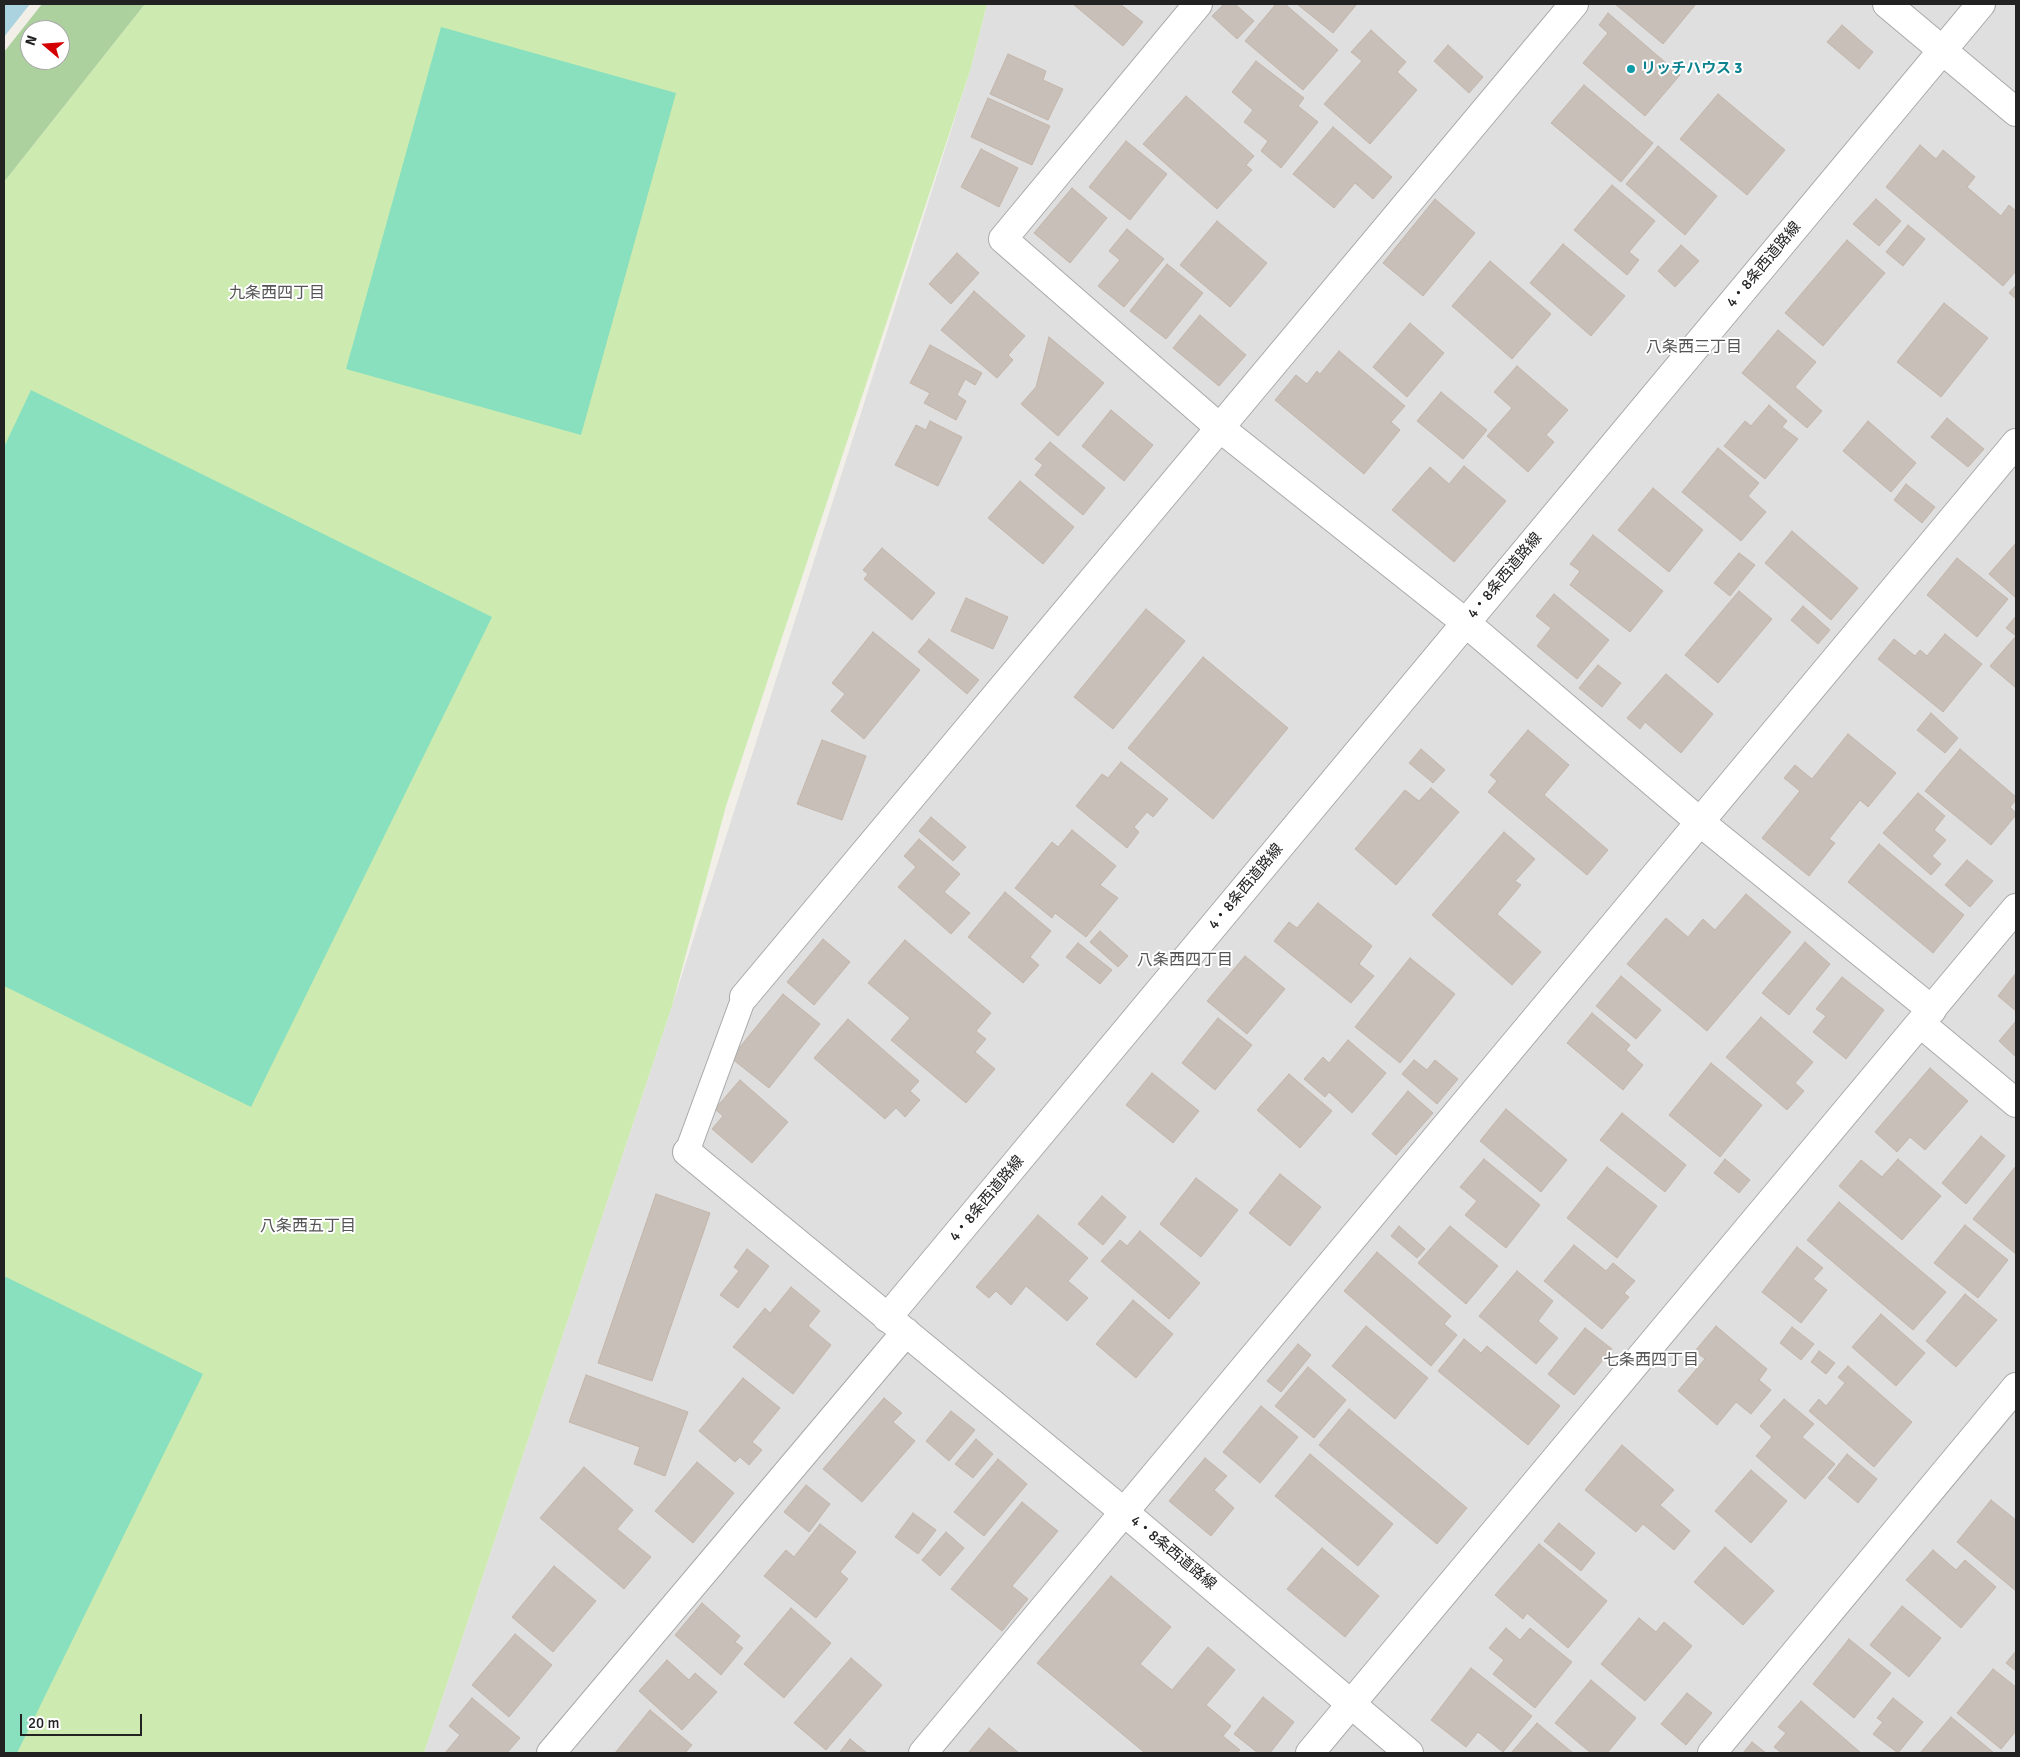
<!DOCTYPE html>
<meta charset="utf-8">
<style>
body{margin:0}
#map{position:relative;width:2020px;height:1757px;overflow:hidden;background:#f2efe9;font-family:Signika,sans-serif}
canvas{display:block}
.frame{position:absolute;inset:0;border:5px solid #222;pointer-events:none}
.north{position:absolute;left:20px;top:20px;width:50px;height:50px;box-sizing:border-box;background:#fff;border:1px solid #a7a7a7;border-radius:50%;rotate:288deg;font-size:14px;font-weight:700;line-height:20px;text-align:center;color:#222}
.north::after{content:'';display:block;margin:auto;width:18px;height:22px;background:#d40000;clip-path:polygon(50% 0,100% 100%,50% 72%,0 100%)}
.scale{position:absolute;left:20px;top:1714px;width:122px;height:22px;box-sizing:border-box;border:2px solid #222;border-top:0;padding-left:6px;font-size:15px;line-height:18px;white-space:nowrap;color:#222;-webkit-text-stroke:4px #fff;paint-order:stroke}
</style>
<div id="map">
<canvas width="2020" height="1757"></canvas>
<div class="frame"></div>
<div class="north">N</div>
<div class="scale">20 m</div>
</div>
<script>
const g = document.querySelector('canvas').getContext('2d');
g.lineJoin = 'round';
function fill(path, color) { g.fillStyle = color; g.fill(path, 'evenodd'); }
const shape = rows => new Path2D(rows.map(r => 'M' + r).join(''));
function trace(path, color, width, dash) { g.strokeStyle = color; g.lineWidth = width; g.lineCap = dash ? 'butt' : 'round'; g.setLineDash(dash || []); g.stroke(path); }
function drawText(font, color, halo, rows, align = 'center') {
  g.font = font + ' Signika,"Noto Sans JP",sans-serif'; g.lineWidth = 4; g.setLineDash([]); g.textBaseline = 'middle'; g.strokeStyle = halo; g.fillStyle = color; for (const [text, x, y, turn = 0] of rows) {
    g.save(); g.translate(x, y); g.rotate((+turn || 0) * Math.PI / 180); g.textAlign = isNaN(turn) ? turn : align; if (halo) g.strokeText(text, 0, 0); g.fillText(text, 0, 0); g.restore();
  }
}
fill(shape([
 [987,4,2016,4,2016,1753,424,1753,672,1006,970,71]
]), '#e0dfdf');
fill(shape([
 [145,4,987,4,970,71,726,806,672,1006,424,1753,4,1753,4,182]
]), '#cdebb0');
fill(shape([
 [42,4,145,4,4,182,4,52],
 [30,30,60,30,60,60,30,60]
]), '#add19e');
fill(shape([
 [441,27,676,93,581,435,346,369],
 [31,390,492,617,251,1107,4,986,4,447],
 [4,1276,203,1374,17,1753,4,1753]
]), '#88e0be');
fill(shape([
 [4,4,30,4,4,37]
]), '#aad3df');
const building = shape([
 [1073,4,1120,4,1143,22,1123,46,1073,4],
 [1224,4,1235,4,1254,21,1237,39,1212,16,1224,4],
 [1276,4,1285,4,1338,50,1303,90,1245,41,1276,4],
 [1297,4,1357,4,1333,33,1297,4],
 [1615,4,1696,4,1663,44,1615,4],
 [1608,13,1680,75,1645,116,1583,63,1608,33,1599,25,1608,13],
 [1842,25,1873,52,1859,69,1827,42,1842,25],
 [1371,30,1406,62,1397,72,1417,90,1370,144,1324,104,1362,61,1351,52,1371,30],
 [1448,45,1483,77,1469,93,1434,61,1448,45],
 [1008,54,1046,71,1043,80,1063,89,1048,120,990,94,1008,54],
 [1256,61,1304,98,1298,106,1318,122,1281,168,1261,151,1268,141,1244,122,1253,110,1232,92,1256,61],
 [1584,85,1653,143,1621,182,1551,123,1584,85],
 [1718,94,1785,150,1747,195,1680,139,1718,94],
 [1186,96,1254,156,1246,165,1252,170,1217,209,1143,144,1186,96],
 [988,98,1050,126,1032,165,971,137,988,98],
 [1333,127,1392,177,1373,199,1355,183,1334,208,1293,174,1333,127],
 [1126,141,1167,174,1130,220,1089,187,1126,141],
 [1920,145,1936,159,1943,150,1975,177,1967,187,2001,216,2009,205,2016,211,2016,271,2003,286,1886,187,1920,145],
 [1658,146,1717,196,1685,235,1626,184,1658,146],
 [981,149,1018,168,999,207,961,187,981,149],
 [1612,185,1655,221,1629,252,1639,260,1627,275,1574,230,1612,185],
 [1072,188,1107,218,1070,263,1034,233,1072,188],
 [1435,199,1475,233,1423,296,1383,263,1435,199],
 [1876,199,1901,221,1879,246,1853,224,1876,199],
 [1217,221,1267,263,1230,307,1180,265,1217,221],
 [1908,225,1925,239,1903,266,1886,252,1908,225],
 [1127,229,1164,259,1124,307,1098,286,1120,260,1109,251,1127,229],
 [1847,240,1885,273,1823,346,1785,313,1847,240],
 [1563,244,1625,296,1591,336,1530,283,1563,244],
 [1681,245,1699,261,1675,287,1658,271,1681,245],
 [957,253,979,273,951,304,929,284,957,253],
 [1490,261,1551,314,1512,359,1452,306,1490,261],
 [1167,264,1203,293,1166,339,1130,311,1167,264],
 [2016,285,2016,299,2009,293,2016,285],
 [974,291,1025,336,1008,355,1013,360,997,378,941,330,974,291],
 [1944,303,1988,338,1941,397,1897,362,1944,303],
 [1200,315,1246,355,1219,386,1173,348,1200,315],
 [1410,323,1444,353,1407,397,1373,367,1410,323],
 [1778,330,1816,362,1795,387,1822,411,1807,428,1742,373,1778,330],
 [1049,337,1104,383,1058,436,1021,404,1036,387,1049,337],
 [930,345,982,373,975,385,965,379,957,395,966,401,956,420,924,403,930,393,910,383,930,345],
 [1339,351,1405,406,1391,422,1400,430,1364,474,1275,400,1296,375,1307,384,1317,371,1320,374,1339,351],
 [1517,366,1568,410,1546,435,1554,442,1528,472,1487,436,1512,408,1494,392,1517,366],
 [1441,392,1487,430,1463,459,1417,421,1441,392],
 [1769,405,1787,421,1782,427,1798,439,1765,479,1724,446,1745,421,1751,426,1769,405],
 [1111,410,1153,445,1124,481,1082,446,1111,410],
 [1947,418,1984,449,1968,467,1931,437,1947,418],
 [930,421,962,437,938,486,895,465,916,425,926,430,930,421],
 [1868,421,1916,463,1891,492,1843,451,1868,421],
 [1050,442,1105,488,1083,515,1035,475,1043,465,1035,459,1050,442],
 [1718,448,1759,483,1748,496,1766,512,1741,541,1682,492,1718,448],
 [1464,466,1506,501,1454,562,1392,510,1430,467,1449,484,1464,466],
 [1020,481,1074,527,1043,564,988,518,1020,481],
 [1906,484,1935,507,1922,523,1894,500,1906,484],
 [1653,488,1703,530,1669,572,1618,530,1653,488],
 [1792,531,1858,588,1831,620,1765,563,1792,531],
 [1593,535,1663,591,1630,632,1570,585,1580,571,1570,564,1593,535],
 [2016,543,2016,598,1989,574,2016,543],
 [882,548,935,593,912,620,864,579,868,574,863,570,882,548],
 [1739,553,1755,565,1730,596,1714,583,1739,553],
 [1957,558,2008,599,1977,637,1927,595,1957,558],
 [1739,591,1772,619,1718,683,1685,655,1739,591],
 [1554,594,1609,640,1577,679,1537,646,1551,628,1536,616,1554,594],
 [966,598,1008,617,993,649,951,631,966,598],
 [1803,606,1830,630,1818,644,1791,620,1803,606],
 [1146,609,1185,641,1113,729,1074,697,1146,609],
 [2016,616,2016,688,1990,666,2016,636,2006,628,2016,616],
 [873,632,920,670,864,739,831,711,845,694,832,683,873,632],
 [1945,634,1982,664,1943,712,1878,659,1894,639,1915,656,1920,650,1927,656,1945,634],
 [929,639,979,680,967,694,918,652,929,639],
 [1203,657,1288,728,1213,819,1128,748,1203,657],
 [1598,665,1621,683,1602,707,1579,688,1598,665],
 [1666,674,1713,714,1681,753,1645,722,1640,729,1627,718,1666,674],
 [1931,713,1958,738,1945,753,1917,730,1931,713],
 [1528,730,1569,765,1544,795,1608,850,1587,875,1488,792,1497,781,1490,775,1528,730],
 [1848,734,1896,773,1868,807,1860,800,1829,839,1835,843,1809,876,1762,838,1800,791,1784,778,1795,765,1812,779,1848,734],
 [822,740,866,756,842,820,797,804,822,740],
 [1421,749,1445,770,1433,783,1409,763,1421,749],
 [1960,749,2016,797,2016,800,2010,807,2016,813,2016,815,1991,845,1925,791,1960,749],
 [1121,762,1168,799,1153,817,1147,812,1134,827,1139,832,1127,848,1076,806,1102,774,1108,778,1121,762],
 [1431,788,1459,812,1396,885,1355,849,1405,790,1419,801,1431,788],
 [1918,793,1945,816,1934,830,1946,840,1932,856,1941,864,1931,875,1883,833,1918,793],
 [931,817,966,847,953,861,919,831,931,817],
 [1072,830,1116,866,1100,885,1118,898,1086,937,1055,913,1052,918,1015,888,1052,842,1058,847,1072,830],
 [1504,832,1535,859,1515,881,1521,885,1497,914,1541,952,1512,985,1432,915,1504,832],
 [919,839,960,874,944,892,970,913,951,934,898,887,916,867,904,856,919,839],
 [1879,844,1964,915,1933,953,1848,882,1879,844],
 [1967,860,1993,881,1970,907,1945,885,1967,860],
 [1005,892,1051,931,1030,957,1039,965,1023,983,968,937,1005,892],
 [1746,894,1791,932,1707,1031,1627,964,1666,918,1688,937,1703,919,1715,930,1746,894],
 [1318,903,1372,946,1359,964,1374,976,1351,1003,1274,941,1289,922,1297,928,1318,903],
 [1100,931,1128,956,1118,967,1090,942,1100,931],
 [823,939,850,962,814,1005,787,982,823,939],
 [905,940,991,1013,976,1031,986,1039,975,1052,995,1069,966,1103,891,1040,910,1018,868,983,905,940],
 [1805,942,1830,964,1789,1015,1762,993,1805,942],
 [1078,943,1112,970,1100,984,1066,957,1078,943],
 [1245,956,1285,989,1247,1034,1207,1001,1245,956],
 [1410,958,1455,994,1400,1063,1355,1027,1410,958],
 [2016,973,2016,1011,1998,996,2016,973],
 [1621,976,1661,1010,1636,1039,1596,1006,1621,976],
 [1842,977,1884,1010,1846,1059,1813,1032,1826,1016,1816,1009,1842,977],
 [783,994,820,1024,769,1088,731,1058,783,994],
 [1592,1013,1630,1045,1626,1050,1643,1065,1623,1090,1567,1043,1592,1013],
 [1761,1017,1813,1062,1795,1083,1804,1091,1787,1110,1726,1057,1761,1017],
 [1218,1018,1252,1045,1215,1090,1182,1063,1218,1018],
 [848,1019,919,1081,910,1091,920,1100,905,1117,896,1108,885,1119,814,1058,848,1019],
 [2016,1021,2016,1057,1999,1041,2016,1021],
 [1348,1040,1386,1073,1352,1113,1329,1092,1325,1097,1304,1079,1323,1057,1329,1063,1348,1040],
 [1414,1060,1427,1070,1435,1060,1458,1079,1437,1104,1402,1074,1414,1060],
 [1711,1063,1762,1105,1720,1157,1669,1115,1711,1063],
 [1930,1068,1968,1101,1925,1150,1910,1137,1897,1152,1875,1132,1930,1068],
 [1152,1073,1199,1111,1173,1143,1126,1105,1152,1073],
 [1289,1074,1332,1111,1300,1148,1257,1110,1289,1074],
 [740,1080,788,1122,752,1163,712,1129,723,1116,715,1109,740,1080],
 [1408,1091,1433,1113,1396,1155,1372,1134,1408,1091],
 [1506,1109,1567,1160,1541,1192,1480,1141,1506,1109],
 [1622,1113,1686,1165,1665,1192,1600,1140,1622,1113],
 [1981,1136,2005,1156,1966,1204,1942,1183,1981,1136],
 [1484,1159,1540,1205,1506,1248,1465,1215,1477,1201,1460,1187,1484,1159],
 [1725,1159,1750,1180,1739,1193,1714,1173,1725,1159],
 [1898,1159,1941,1196,1902,1240,1839,1186,1861,1160,1882,1177,1898,1159],
 [2016,1166,2016,1254,1973,1219,2016,1166],
 [1607,1167,1657,1206,1617,1258,1567,1218,1607,1167],
 [1280,1174,1321,1207,1290,1246,1249,1213,1280,1174],
 [1196,1178,1238,1210,1201,1257,1160,1224,1196,1178],
 [656,1194,710,1213,652,1381,598,1363,656,1194],
 [1102,1196,1126,1217,1103,1245,1078,1224,1102,1196],
 [1839,1202,1946,1292,1913,1330,1807,1240,1839,1202],
 [1038,1215,1088,1258,1068,1281,1088,1298,1067,1321,1026,1286,1011,1305,996,1291,989,1298,976,1287,1038,1215],
 [1965,1225,2008,1260,1978,1298,1934,1263,1965,1225],
 [1399,1226,1425,1249,1417,1258,1391,1236,1399,1226],
 [1450,1226,1498,1266,1466,1304,1418,1263,1450,1226],
 [1140,1231,1200,1283,1169,1319,1101,1261,1120,1240,1127,1246,1140,1231],
 [1574,1245,1606,1271,1613,1263,1635,1281,1624,1293,1629,1297,1602,1329,1544,1281,1574,1245],
 [1797,1247,1823,1268,1813,1279,1827,1290,1801,1323,1762,1292,1797,1247],
 [747,1249,769,1266,738,1308,720,1295,739,1271,734,1267,747,1249],
 [1377,1252,1451,1316,1444,1324,1457,1335,1431,1366,1344,1291,1377,1252],
 [1517,1271,1553,1301,1538,1321,1558,1338,1536,1364,1479,1316,1517,1271],
 [791,1287,820,1311,808,1326,831,1345,793,1394,733,1347,765,1308,770,1313,791,1287],
 [1965,1294,1997,1320,1956,1367,1926,1341,1965,1294],
 [1133,1300,1173,1334,1136,1378,1096,1344,1133,1300],
 [1881,1314,1925,1353,1896,1386,1852,1347,1881,1314],
 [1366,1326,1428,1378,1395,1419,1332,1366,1366,1326],
 [1716,1326,1767,1369,1759,1380,1771,1390,1751,1414,1736,1402,1717,1425,1678,1391,1705,1359,1695,1351,1716,1326],
 [1792,1327,1814,1344,1801,1360,1780,1343,1792,1327],
 [1585,1328,1612,1349,1574,1395,1548,1374,1585,1328],
 [1464,1339,1481,1353,1487,1346,1560,1406,1528,1445,1438,1371,1464,1339],
 [1298,1344,1311,1355,1281,1392,1267,1381,1298,1344],
 [1819,1351,1835,1363,1826,1374,1811,1362,1819,1351],
 [1848,1366,1912,1422,1874,1467,1809,1411,1819,1399,1826,1406,1845,1383,1838,1377,1848,1366],
 [1308,1367,1346,1400,1314,1438,1275,1406,1308,1367],
 [586,1375,688,1412,665,1476,634,1464,640,1447,569,1422,586,1375],
 [743,1378,780,1408,752,1442,762,1450,749,1465,740,1457,735,1462,699,1431,743,1378],
 [884,1398,902,1413,893,1422,915,1441,862,1502,823,1469,884,1398],
 [1784,1399,1814,1424,1802,1437,1835,1464,1805,1499,1756,1456,1772,1437,1760,1426,1784,1399],
 [1261,1406,1298,1437,1260,1483,1223,1452,1261,1406],
 [1349,1409,1467,1508,1437,1544,1319,1445,1349,1409],
 [951,1411,975,1430,949,1461,926,1441,951,1411],
 [976,1439,993,1454,973,1478,955,1464,976,1439],
 [1622,1445,1674,1490,1660,1505,1690,1531,1674,1550,1643,1524,1636,1532,1585,1490,1622,1445],
 [1310,1454,1393,1524,1358,1566,1275,1496,1310,1454],
 [1847,1454,1877,1479,1858,1503,1828,1478,1847,1454],
 [1205,1458,1227,1476,1214,1490,1234,1508,1211,1536,1169,1501,1205,1458],
 [998,1459,1027,1484,984,1536,954,1512,998,1459],
 [697,1462,734,1493,693,1543,655,1511,697,1462],
 [584,1467,633,1510,617,1529,651,1557,624,1589,540,1518,584,1467],
 [1751,1470,1787,1501,1751,1543,1715,1511,1751,1470],
 [806,1485,830,1504,809,1532,784,1512,806,1485],
 [1991,1500,2016,1520,2016,1591,1957,1542,1991,1500],
 [1022,1502,1058,1531,1012,1586,1028,1599,1002,1631,951,1589,1022,1502],
 [913,1513,936,1530,918,1554,895,1537,913,1513],
 [1559,1523,1595,1553,1581,1571,1544,1541,1559,1523],
 [820,1524,856,1552,840,1572,848,1579,816,1618,764,1576,786,1550,794,1557,820,1524],
 [946,1532,964,1548,940,1576,922,1560,946,1532],
 [1539,1544,1607,1601,1568,1648,1527,1613,1523,1619,1495,1595,1539,1544],
 [1725,1547,1774,1591,1743,1625,1694,1582,1725,1547],
 [1322,1548,1379,1596,1345,1637,1287,1589,1322,1548],
 [1933,1550,1956,1570,1965,1560,1996,1587,1961,1628,1906,1580,1933,1550],
 [554,1566,596,1601,553,1652,512,1617,554,1566],
 [1111,1576,1171,1627,1140,1664,1172,1690,1208,1647,1235,1670,1206,1705,1231,1726,1223,1736,1240,1750,1236,1753,1145,1753,1037,1663,1111,1576],
 [702,1603,740,1636,735,1642,743,1648,721,1675,675,1635,702,1603],
 [1902,1606,1941,1638,1909,1677,1870,1645,1902,1606],
 [791,1608,831,1643,784,1698,744,1664,791,1608],
 [1639,1618,1656,1632,1664,1622,1692,1646,1645,1701,1601,1664,1639,1618],
 [1506,1628,1520,1640,1530,1628,1572,1662,1535,1708,1493,1674,1504,1660,1489,1648,1506,1628],
 [515,1634,552,1665,509,1717,472,1685,515,1634],
 [1849,1639,1891,1673,1854,1718,1813,1684,1849,1639],
 [2016,1651,2016,1671,2006,1663,2016,1651],
 [851,1658,882,1685,826,1750,794,1723,851,1658],
 [667,1660,689,1680,695,1673,717,1692,682,1730,639,1691,667,1660],
 [1471,1668,1532,1716,1503,1752,1478,1732,1466,1747,1431,1720,1471,1668],
 [1993,1669,2016,1687,2016,1731,2001,1749,1957,1713,1993,1669],
 [1591,1680,1636,1718,1607,1753,1591,1753,1555,1723,1591,1680],
 [1687,1693,1712,1713,1686,1745,1661,1724,1687,1693],
 [1263,1697,1294,1722,1270,1753,1258,1753,1234,1734,1263,1697],
 [472,1698,520,1738,507,1753,445,1753,460,1735,449,1726,472,1698],
 [1893,1698,1923,1722,1898,1753,1873,1734,1883,1722,1877,1718,1893,1698],
 [1801,1701,1861,1753,1782,1753,1774,1747,1786,1733,1778,1727,1801,1701],
 [650,1710,692,1745,685,1753,615,1753,650,1710],
 [1951,1717,1994,1753,1920,1753,1951,1717],
 [1537,1723,1573,1753,1511,1753,1537,1723],
 [989,1728,1019,1753,968,1753,989,1728],
 [850,1739,867,1753,842,1753,840,1752,850,1739],
 [1752,1742,1766,1753,1743,1753,1752,1742]
]);
fill(building, '#c7bfb8');
trace(building, '#c4b6ab', 1);
const service = shape([
 [687,1152,744,997]
]);
const minor = shape([
 [1198,4,1003,239,1220,428,1466,623,1700,822,1932,1010],
 [1887,4,2016,112],
 [744,997,1574,4],
 [1920,1023,2016,1103],
 [687,1152,1124,1512,1409,1753],
 [887,1318,1981,4],
 [551,1753,906,1332],
 [923,1753,2016,443],
 [1310,1753,2016,908],
 [1712,1753,2016,1387]
]);
trace(service, '#a9a9a9', 26);
trace(minor, '#a9a9a9', 30);
trace(service, '#fff', 24);
trace(minor, '#fff', 28);
for (const [x, y, r, color] of [
 [1631,69,5,"#0f9aa8"]
]) { const dot = new Path2D(); dot.arc(x, y, r, 0, 2 * Math.PI); g.fillStyle = color; g.fill(dot); trace(dot, '#fff', 2); }
drawText('bold 15px', '#0d838f', '#fff', [
 ["リッチハウス 3",1641,69]
], 'left');
drawText('15px', '#222', '#fff', [
 ["4・8条西道路線",1764,265,-50],
 ["4・8条西道路線",1505,576,-50],
 ["4・8条西道路線",1246,887,-50],
 ["4・8条西道路線",987,1199,-50],
 ["4・8条西道路線",1173,1553,40]
]);
drawText('16px', '#555', '#fff', [
 ["九条西四丁目",277,294],
 ["八条西三丁目",1694,348],
 ["八条西四丁目",1185,961],
 ["八条西五丁目",308,1227],
 ["七条西四丁目",1651,1361]
]);
</script>
